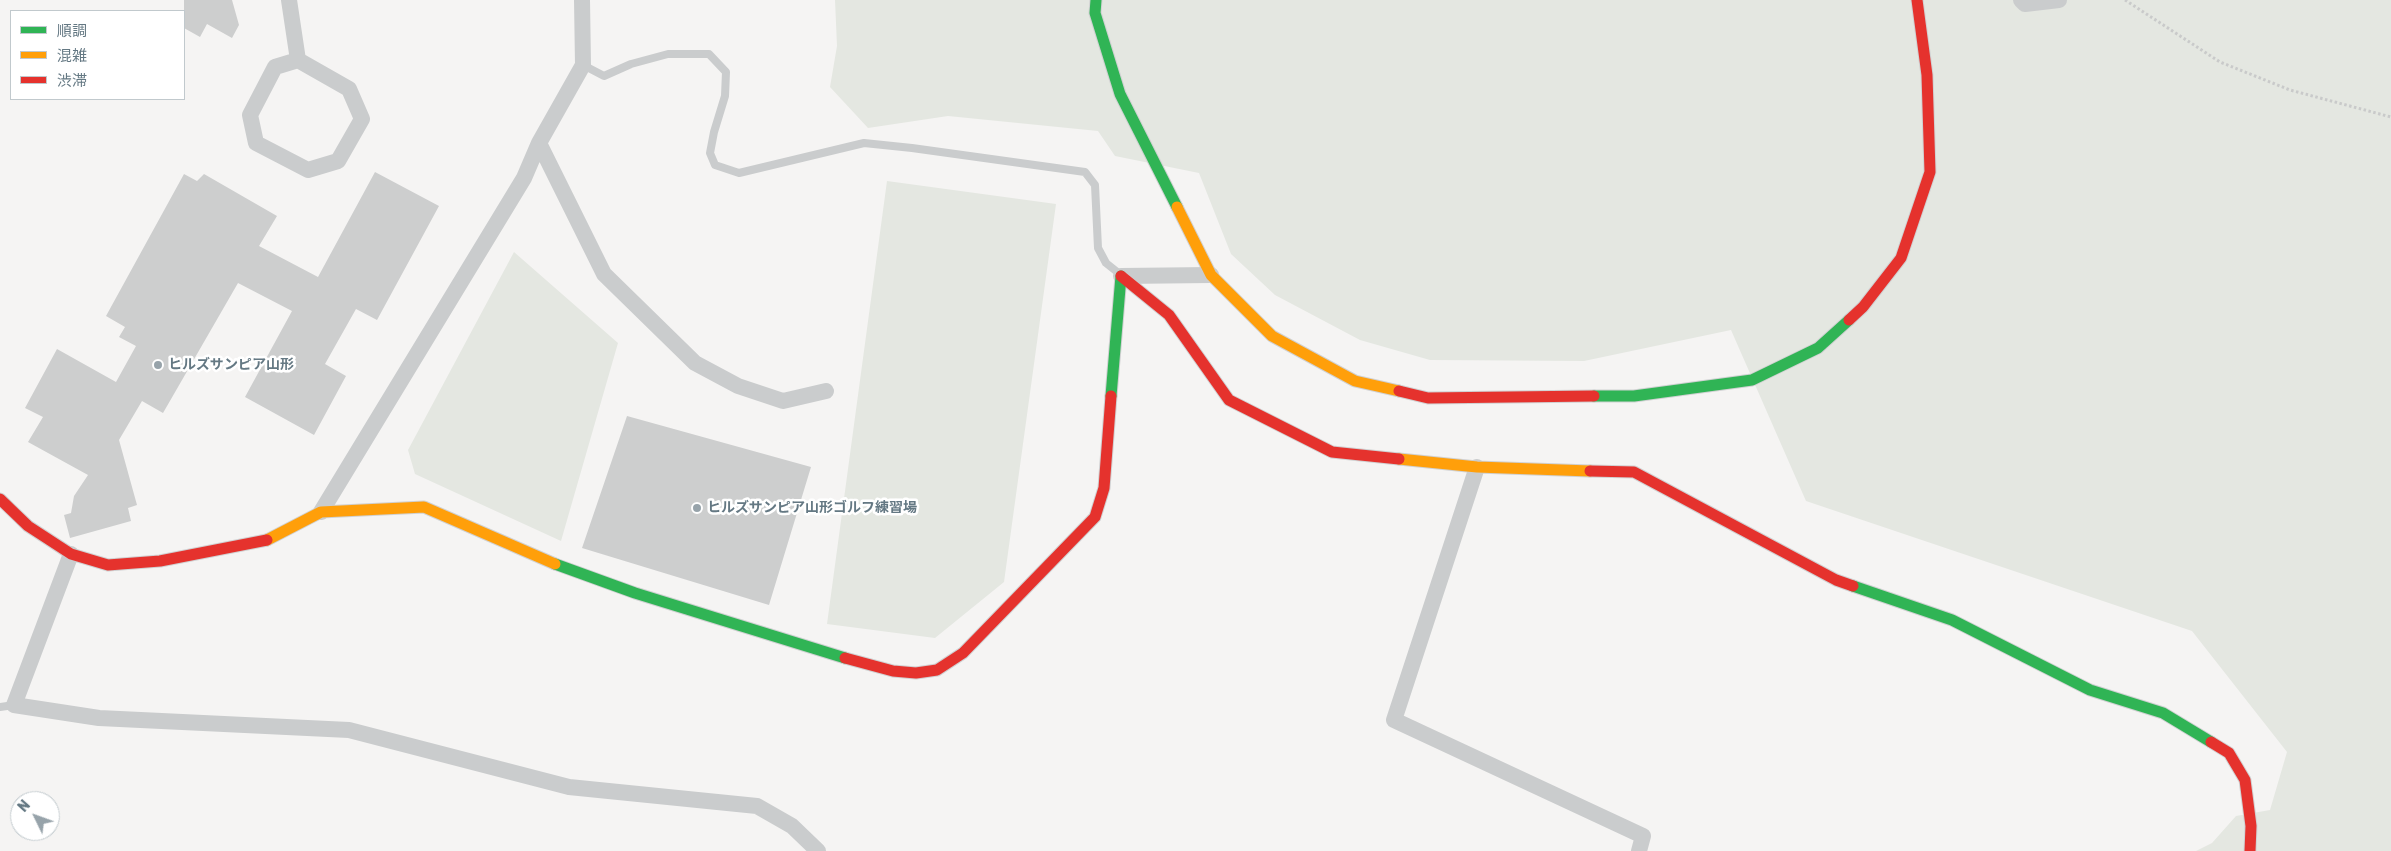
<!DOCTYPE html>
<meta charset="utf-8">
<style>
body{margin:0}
#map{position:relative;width:2391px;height:851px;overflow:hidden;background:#f5f4f3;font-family:Rubik,"Noto Sans JP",sans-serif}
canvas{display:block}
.legend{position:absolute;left:10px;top:10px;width:175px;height:90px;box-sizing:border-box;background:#fff;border:1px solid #c1c9cd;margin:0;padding:6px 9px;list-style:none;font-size:15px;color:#647883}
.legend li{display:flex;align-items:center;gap:10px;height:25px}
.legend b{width:25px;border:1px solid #c1c9cd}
.north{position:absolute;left:10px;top:791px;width:50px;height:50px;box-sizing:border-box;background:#fff;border:1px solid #c1c9cd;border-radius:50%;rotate:312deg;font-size:14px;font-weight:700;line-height:20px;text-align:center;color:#647883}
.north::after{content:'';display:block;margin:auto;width:18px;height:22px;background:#97a3aa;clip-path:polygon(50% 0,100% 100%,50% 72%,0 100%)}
</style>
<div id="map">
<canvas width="2391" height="851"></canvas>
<ul class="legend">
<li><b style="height:6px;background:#30b455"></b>順調</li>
<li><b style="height:6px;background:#ff9f0a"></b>混雑</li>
<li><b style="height:6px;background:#e5322d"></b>渋滞</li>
</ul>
<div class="north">N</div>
</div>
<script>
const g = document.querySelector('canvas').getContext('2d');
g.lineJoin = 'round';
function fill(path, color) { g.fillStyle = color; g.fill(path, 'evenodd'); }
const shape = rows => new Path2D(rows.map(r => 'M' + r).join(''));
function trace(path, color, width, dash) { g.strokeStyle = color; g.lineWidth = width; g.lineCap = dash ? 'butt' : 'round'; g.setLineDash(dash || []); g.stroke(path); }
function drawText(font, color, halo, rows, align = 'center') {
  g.font = font + ' Rubik,"Noto Sans JP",sans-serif'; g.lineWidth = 5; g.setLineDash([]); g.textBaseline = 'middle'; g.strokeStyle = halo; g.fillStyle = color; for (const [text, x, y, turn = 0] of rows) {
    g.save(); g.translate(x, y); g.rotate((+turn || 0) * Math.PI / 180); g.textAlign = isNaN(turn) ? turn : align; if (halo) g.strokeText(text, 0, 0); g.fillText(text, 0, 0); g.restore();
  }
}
fill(shape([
 [835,0,2391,0,2391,851,2196,851,2212,843,2236,816,2270,810,2287,752,2192,631,1806,501,1731,330,1584,361,1430,360,1360,340,1275,295,1231,254,1199,173,1115,156,1098,131,948,116,868,128,830,87,837,46],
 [887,181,1056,204,1004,582,935,638,827,624],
 [514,252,618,343,561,541,415,474,408,450]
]), '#e4e7e1');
fill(shape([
 [184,0,232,0,239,25,232,38,207,24,200,37,184,28],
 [375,172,439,206,377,320,356,309,325,364,346,376,314,435,245,397,292,311,238,283,163,413,142,401,119,440,137,505,128,508,131,521,70,538,64,515,71,513,74,496,88,475,28,442,43,417,25,408,57,349,116,382,136,346,119,337,125,327,106,316,184,174,197,181,204,174,277,216,259,246,318,277],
 [627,416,811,467,769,605,582,548]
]), '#cdcece');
const fast = shape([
 [1096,0,1095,13,1120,94,1177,207],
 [1111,396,1121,276],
 [1594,396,1634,396,1752,380,1818,348,1849,320],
 [555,564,635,593,845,658],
 [1853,586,1952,620,2090,690,2163,713,2211,742]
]);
const slow = shape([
 [1177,207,1211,275,1272,336,1355,381,1399,391],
 [1399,459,1477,467,1590,471],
 [267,540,321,512,424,507,555,564]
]);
const jam = shape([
 [1121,276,1169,315,1229,400,1332,452,1399,459],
 [1849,320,1863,307,1901,258,1930,172,1927,75,1917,0],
 [1399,391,1428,398,1594,396],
 [1590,471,1634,472,1836,580,1853,586],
 [0,499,28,526,71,554,108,565,160,561,267,540],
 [845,658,893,671,916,673,937,670,963,653,1095,517,1104,488,1111,396],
 [2211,742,2229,753,2245,780,2251,826,2250,851]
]);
trace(fast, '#d0d1d2', 13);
trace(slow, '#d0d1d2', 13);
trace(jam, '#d0d1d2', 13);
trace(shape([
 [2125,0,2220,62,2290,90,2391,117]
]), '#c9caca', 3, [2.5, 2.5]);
trace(shape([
 [583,65,604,76,631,64,668,54,709,54,726,72,725,96,714,132,710,153,715,165,739,173,864,143,912,148,1085,172,1095,185,1098,248,1106,263,1121,275],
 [0,707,14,705]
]), '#cacccd', 8);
trace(shape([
 [289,0,298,60],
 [2021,0,2025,4,2059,0],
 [298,60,349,89,362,119,338,161,308,170,256,143,250,115,275,67,298,60],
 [539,143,604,274,695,363,738,386,783,401,826,391],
 [1121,276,1211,275],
 [1477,467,1394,720,1643,836,1639,851],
 [321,512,524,178,539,143,583,65,582,0],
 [71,554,14,705,99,718,349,730,569,787,757,806,792,826,818,851]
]), '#cacccd', 16);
trace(fast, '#30b455', 11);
trace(slow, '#ff9f0a', 11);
trace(jam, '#e5322d', 11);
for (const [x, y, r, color] of [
 [158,365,5,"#97a3aa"],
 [697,508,5,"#97a3aa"]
]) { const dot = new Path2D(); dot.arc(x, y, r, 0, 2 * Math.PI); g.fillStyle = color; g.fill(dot); trace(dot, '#fff', 2); }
drawText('bold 14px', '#647883', '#fff', [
 ["ヒルズサンピア山形",168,365],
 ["ヒルズサンピア山形ゴルフ練習場",707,508]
], 'left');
</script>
